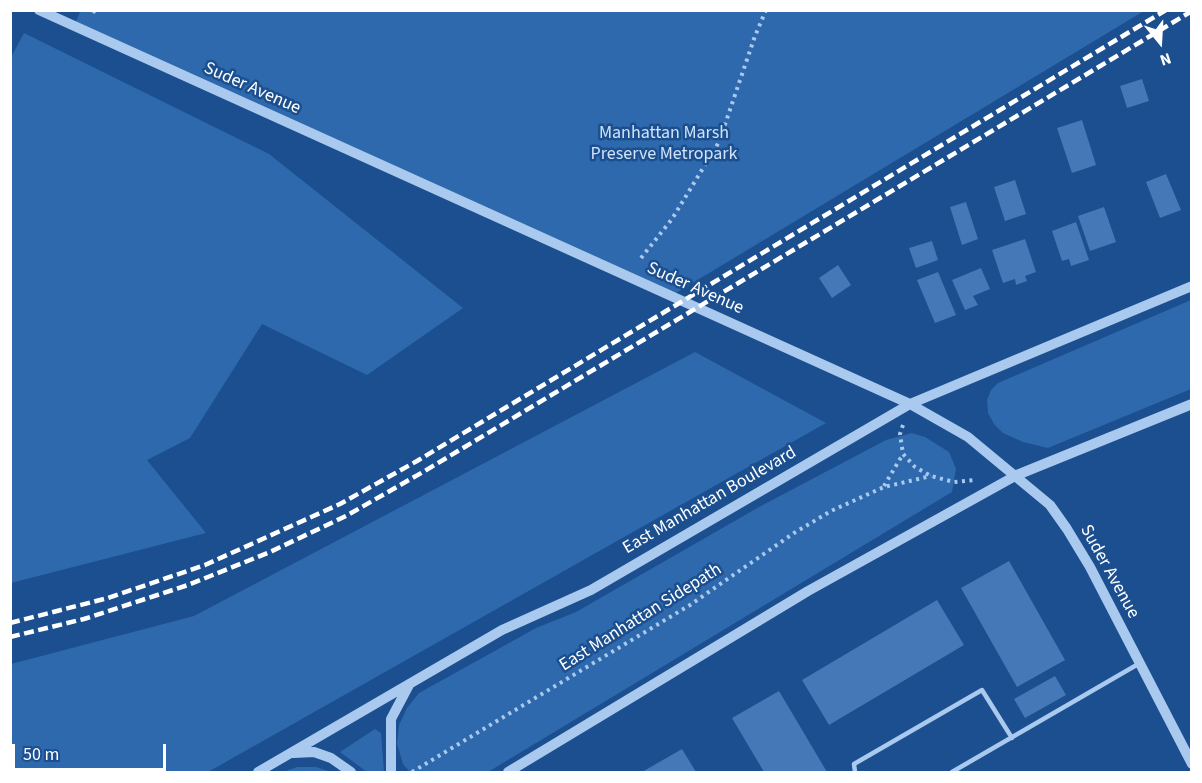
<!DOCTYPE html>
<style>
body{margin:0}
#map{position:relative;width:1202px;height:783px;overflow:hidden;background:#1b4f8f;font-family:"Source Sans 3",sans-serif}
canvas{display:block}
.frame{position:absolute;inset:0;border:12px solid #fff;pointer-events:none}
.north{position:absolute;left:1130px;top:12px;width:60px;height:60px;-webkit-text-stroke:4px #1b4f8f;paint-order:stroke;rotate:162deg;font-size:16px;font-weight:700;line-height:24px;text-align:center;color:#fff}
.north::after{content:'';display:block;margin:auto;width:21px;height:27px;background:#fff;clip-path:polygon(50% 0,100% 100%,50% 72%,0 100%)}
.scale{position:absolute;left:12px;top:744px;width:154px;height:27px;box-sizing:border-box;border:3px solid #fff;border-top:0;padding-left:8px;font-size:18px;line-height:21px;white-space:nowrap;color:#fff;-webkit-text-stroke:4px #1b4f8f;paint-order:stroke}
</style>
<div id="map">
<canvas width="1202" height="783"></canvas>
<div class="frame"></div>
<div class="north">N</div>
<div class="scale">50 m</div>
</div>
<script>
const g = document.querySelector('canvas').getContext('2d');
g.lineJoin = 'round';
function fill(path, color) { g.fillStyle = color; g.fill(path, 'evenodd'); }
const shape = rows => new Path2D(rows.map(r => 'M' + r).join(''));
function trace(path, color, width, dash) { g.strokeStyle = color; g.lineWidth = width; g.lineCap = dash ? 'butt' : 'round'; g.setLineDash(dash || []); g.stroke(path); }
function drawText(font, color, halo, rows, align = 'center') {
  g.font = font + ' "Source Sans 3",sans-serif'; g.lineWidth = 5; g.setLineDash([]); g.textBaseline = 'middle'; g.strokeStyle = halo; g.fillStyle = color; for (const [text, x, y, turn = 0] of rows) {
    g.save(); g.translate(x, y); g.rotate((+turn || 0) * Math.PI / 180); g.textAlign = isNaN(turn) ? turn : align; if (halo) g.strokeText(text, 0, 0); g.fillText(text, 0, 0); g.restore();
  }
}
fill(shape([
 [78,10,1144,11,671,296,74,26,80,12],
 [24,33,269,154,463,308,367,375,262,324,190,438,147,460,206,533,11,583,10,59],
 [1191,300,1191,389,1048,448,1023,442,1003,433,994,424,988,413,987,400,991,390,998,383],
 [695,352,826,423,208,772,11,772,11,664,194,616],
 [912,433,925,437,949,452,956,469,952,492,488,772,410,772,403,764,397,744,399,725,407,708,419,693,536,628,576,612,759,507,886,440],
 [375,729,381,733,384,772,367,772,340,752],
 [297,767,316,767,331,772,283,772]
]), '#2e69ad');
fill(shape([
 [1142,79,1149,101,1127,108,1120,86],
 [1082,120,1096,165,1072,173,1057,128],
 [1166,174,1181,210,1160,218,1146,182],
 [1015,180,1026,214,1005,221,994,187],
 [966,202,978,239,962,245,950,207],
 [1104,207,1116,242,1090,251,1078,216],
 [1076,222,1089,260,1071,266,1069,259,1062,261,1052,231],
 [1025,239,1036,272,1025,276,1027,281,1016,285,1015,279,1003,283,992,250],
 [932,241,938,260,916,268,909,248],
 [838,265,851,285,832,298,819,278],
 [981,268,990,289,973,296,978,305,965,310,952,280],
 [938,272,956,315,935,323,917,280],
 [1009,561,1065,660,1017,687,961,588],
 [937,600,964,645,829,725,802,680],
 [1055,676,1066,695,1025,718,1014,699],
 [779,691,827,772,764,772,732,718],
 [682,749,696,772,642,772]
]), '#4478b7');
trace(shape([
 [93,13,95,10],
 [641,258,672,219,719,142,755,36,766,10],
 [903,425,900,434,903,454,915,467,931,476,954,482,976,480],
 [884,486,903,454],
 [412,772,690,605,794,533,831,511,884,487,931,476]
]), '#a9c9ee', 4, [3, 4.5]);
trace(shape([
 [855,772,854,764,982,690,1012,738],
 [952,772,1140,663]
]), '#a9c9ee', 4.5);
trace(shape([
 [39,10,910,404,968,437,1050,505,1067,529,1090,567,1192,764],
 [294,753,314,752,331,758,351,772],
 [258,772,502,630,591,590,910,404,1192,286],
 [391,772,391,719,409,685],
 [508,772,808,591,1017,475,1192,404]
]), '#a9c9ee', 10);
trace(shape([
 [10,623,108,598,205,565,340,504,417,461,1166,10],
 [10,637,84,619,188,585,270,552,346,516,423,472,1192,11]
]), '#fff', 4.5, [10, 4.5]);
drawText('18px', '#fff', '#1b4f8f', [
 ["Suder Avenue",252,89,24],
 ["Suder Avenue",695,289,24],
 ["East Manhattan Boulevard",710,501,-30],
 ["Suder Avenue",1109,572,61],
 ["East Manhattan Sidepath",641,618,-32]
]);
drawText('18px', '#cfe3fa', '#1b4f8f', [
 ["Manhattan Marsh",664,134],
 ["Preserve Metropark",664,155]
]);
</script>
